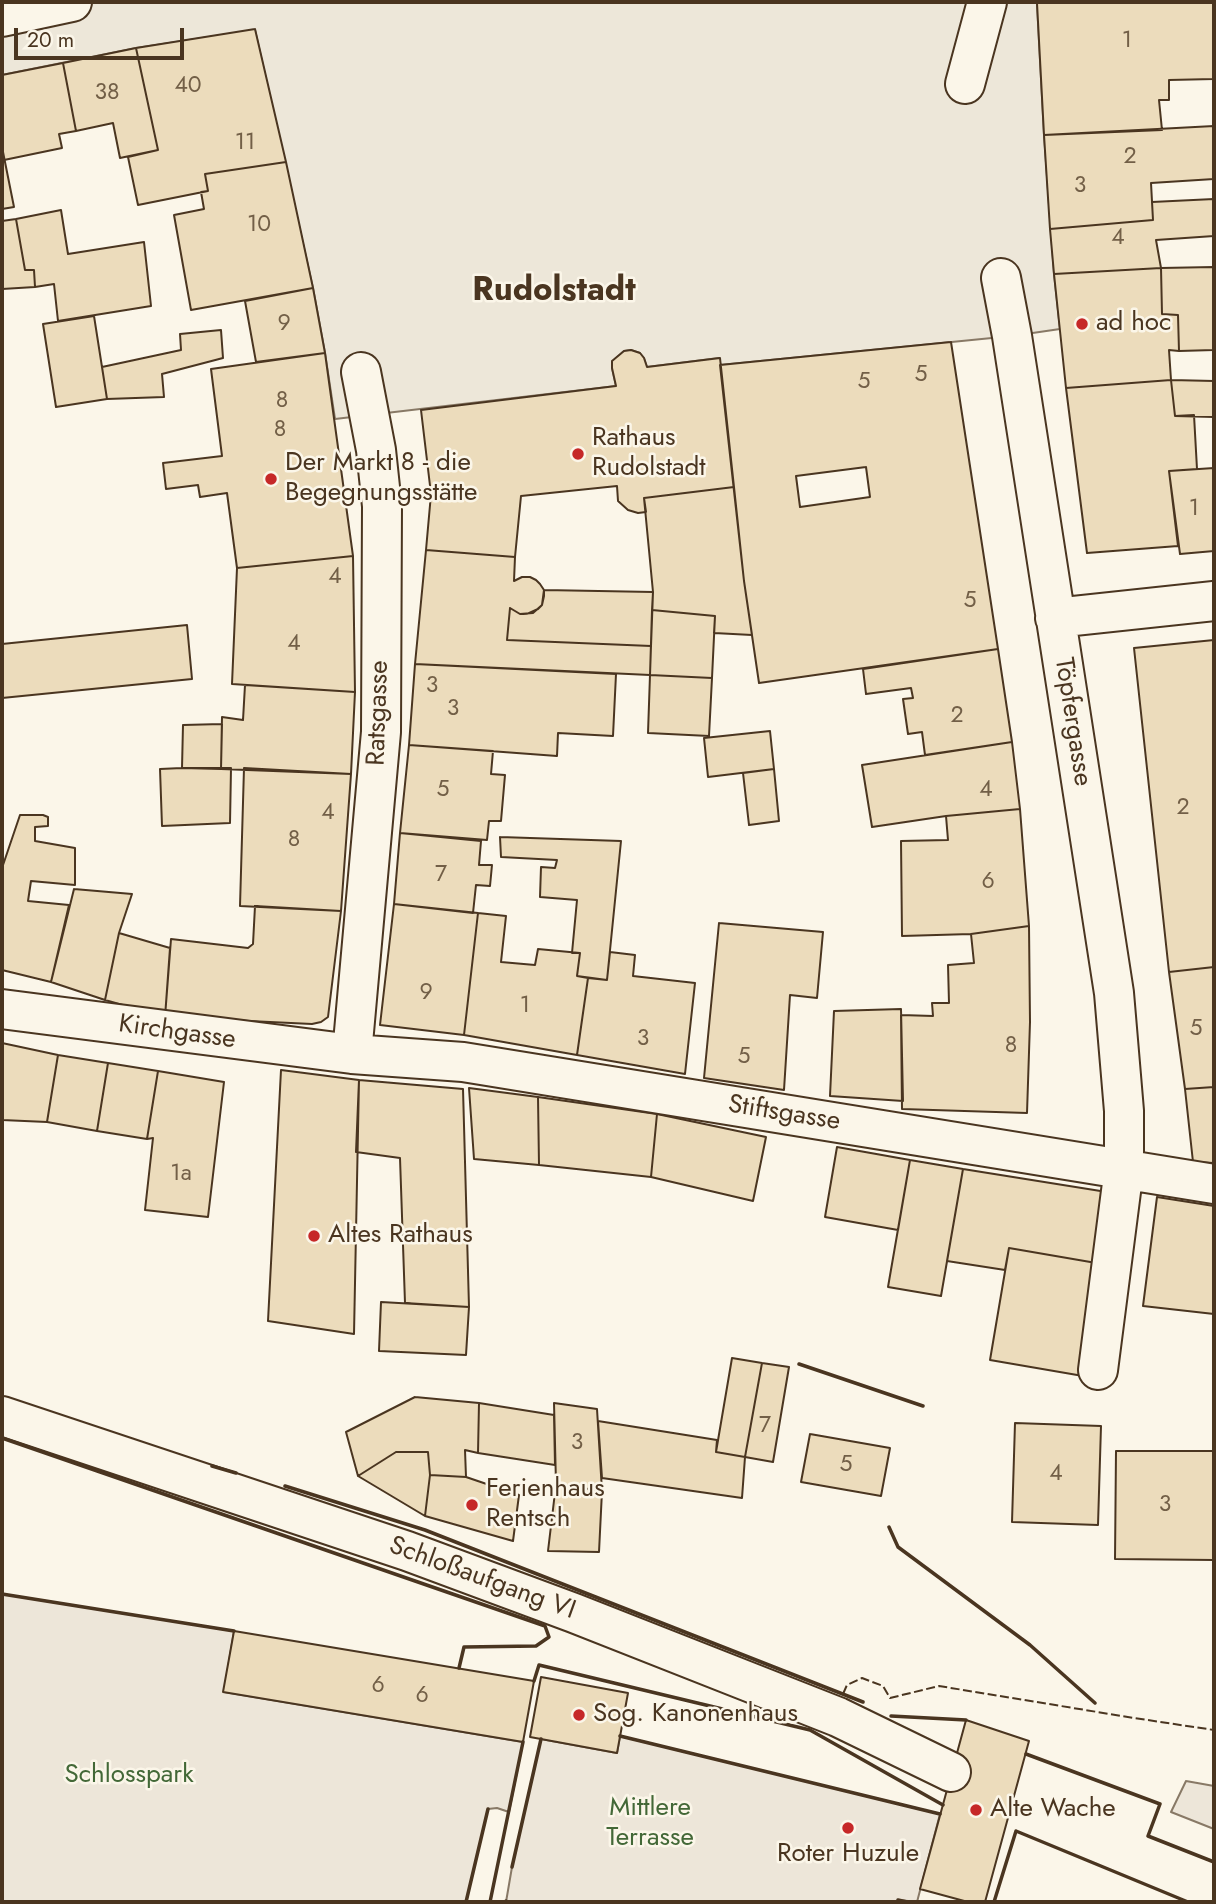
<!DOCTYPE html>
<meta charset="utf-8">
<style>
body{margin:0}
#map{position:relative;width:1216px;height:1904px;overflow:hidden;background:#fbf6e9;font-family:Jost,sans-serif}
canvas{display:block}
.frame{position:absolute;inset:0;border:4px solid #4a3520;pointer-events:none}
.scale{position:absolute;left:14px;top:28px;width:170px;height:32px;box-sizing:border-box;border:4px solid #4a3520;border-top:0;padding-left:9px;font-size:21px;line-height:24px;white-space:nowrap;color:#4a3520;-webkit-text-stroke:5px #fbf6e9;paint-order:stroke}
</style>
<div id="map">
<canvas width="1216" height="1904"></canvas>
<div class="frame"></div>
<div class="scale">20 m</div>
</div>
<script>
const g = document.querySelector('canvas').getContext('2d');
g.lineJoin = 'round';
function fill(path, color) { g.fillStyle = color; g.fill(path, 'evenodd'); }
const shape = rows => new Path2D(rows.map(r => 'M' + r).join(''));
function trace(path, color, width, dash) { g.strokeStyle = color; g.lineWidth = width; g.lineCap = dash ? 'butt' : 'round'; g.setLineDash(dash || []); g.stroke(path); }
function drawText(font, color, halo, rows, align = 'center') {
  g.font = font + ' Jost,sans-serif'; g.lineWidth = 5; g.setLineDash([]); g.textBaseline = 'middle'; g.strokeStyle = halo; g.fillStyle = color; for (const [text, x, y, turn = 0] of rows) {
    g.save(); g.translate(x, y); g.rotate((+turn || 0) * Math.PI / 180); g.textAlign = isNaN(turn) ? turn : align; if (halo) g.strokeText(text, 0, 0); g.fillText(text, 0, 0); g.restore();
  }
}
const green = shape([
 [2,1594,234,1631,224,1692,523,1742,509,1812,497,1808,488,1809,466,1902,2,1902,2,1594],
 [620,1736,940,1814,917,1902,899,1900,898,1902,506,1902,512,1867,541,1739,617,1753,620,1736],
 [1186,1781,1214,1786,1214,1829,1171,1812,1186,1781]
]);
fill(green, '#ede6d9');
trace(green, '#887966', 2);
const parking = shape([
 [2,2,1038,2,1037,4,1044,135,1054,274,1060,329,1012,336,720,365,719,358,647,367,644,358,640,353,631,350,624,351,612,362,612,368,616,386,335,419,325,353,313,288,255,30,136,48,2,75,2,2]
]);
fill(parking, '#ede7d9');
trace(parking, '#887966', 2);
const building = shape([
 [1038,2,1214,2,1214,79,1169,80,1169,100,1159,100,1162,130,1044,135,1037,3,1038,2],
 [255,29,286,162,205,174,208,191,138,205,128,157,158,150,136,48,255,29],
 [136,48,158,150,120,158,113,123,76,131,63,63,136,48],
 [63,63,76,131,59,134,62,148,4,160,2,147,2,75,63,63],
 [1214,126,1214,179,1151,183,1153,220,1050,229,1044,135,1214,126],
 [2,147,14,207,2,209,2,147],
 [286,162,313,288,191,310,174,215,204,209,201,192,208,191,205,174,286,162],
 [1214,199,1214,236,1156,240,1161,268,1054,274,1050,229,1153,220,1152,202,1214,199],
 [61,210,68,254,144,242,151,306,58,321,54,284,35,287,34,270,25,270,16,219,61,210],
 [16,219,25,270,34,270,35,287,2,289,2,221,16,219],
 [1214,267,1214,350,1179,351,1178,315,1162,314,1161,268,1214,267],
 [1161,268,1162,314,1178,315,1179,351,1169,350,1171,380,1066,388,1054,274,1161,268],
 [313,288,325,353,256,362,245,301,313,288],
 [94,316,107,399,56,407,43,324,94,316],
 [221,330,223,358,162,374,164,397,107,399,102,367,181,350,180,334,221,330],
 [951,342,998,649,759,683,744,581,720,365,951,342],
 [866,467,870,497,800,507,796,476,866,467],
 [631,350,640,353,644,358,647,367,720,358,734,487,644,498,646,512,638,513,628,510,618,501,617,486,521,496,515,557,426,550,431,494,421,410,616,386,612,368,612,361,624,351,631,350],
 [325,353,353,556,237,568,227,493,200,497,198,485,166,489,163,463,222,456,211,369,325,353],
 [1171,380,1214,381,1214,417,1175,416,1171,380],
 [1171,380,1175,416,1194,415,1197,469,1169,471,1178,546,1087,553,1066,388,1171,380],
 [1214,468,1214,551,1180,554,1169,471,1214,468],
 [734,487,744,581,752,635,714,633,715,616,652,610,653,592,644,498,734,487],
 [426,550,515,557,514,581,522,577,530,577,536,580,540,584,544,590,544,596,542,605,538,609,527,614,520,614,510,608,507,640,651,646,650,675,415,664,426,550],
 [353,556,355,692,232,684,237,568,353,556],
 [544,590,653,592,651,646,507,640,510,608,520,614,533,613,542,605,544,590],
 [652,610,715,616,712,678,650,675,652,610],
 [187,625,192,679,2,698,2,644,187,625],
 [1214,640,1214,967,1169,972,1134,648,1214,640],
 [998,649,1012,742,925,755,922,732,908,734,903,699,913,698,911,688,866,694,863,669,998,649],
 [415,664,616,674,613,736,558,733,557,756,409,745,415,664],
 [650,675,712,678,709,736,648,733,650,675],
 [245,685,355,692,351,774,221,769,222,717,243,720,245,685],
 [222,724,221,769,182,768,183,725,222,724],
 [770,731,774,769,708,777,704,738,770,731],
 [1012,742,1020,809,946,816,872,827,862,765,1012,742],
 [409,745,493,751,491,774,505,775,501,821,489,821,487,840,400,833,409,745],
 [182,768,231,768,230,823,162,826,160,769,182,768],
 [244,768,351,774,341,911,240,906,244,768],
 [774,769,779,821,749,825,743,773,774,769],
 [1020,809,1029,926,971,934,902,936,901,841,948,840,946,816,1020,809],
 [20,815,43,815,48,817,48,826,35,827,35,841,75,848,75,885,31,881,28,901,69,905,51,982,2,970,2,868,20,815],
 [400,833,481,841,479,865,492,865,490,886,476,885,473,913,394,904,400,833],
 [500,837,621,841,607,980,577,976,580,953,572,953,577,900,540,897,541,867,555,868,557,860,501,857,500,837],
 [74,889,132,894,119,933,105,1000,51,982,74,889],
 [394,904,478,913,464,1035,380,1025,394,904],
 [255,906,341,911,328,1017,321,1022,312,1024,165,1017,171,939,248,948,253,944,255,906],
 [478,913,506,916,501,962,535,965,538,949,580,953,577,976,588,978,577,1055,464,1035,478,913],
 [719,923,823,932,817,998,790,995,784,1090,704,1078,719,923],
 [1029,926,1030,1022,1027,1113,902,1109,901,1015,933,1016,932,1003,949,1003,948,965,974,963,971,934,1029,926],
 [119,933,170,948,165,1017,105,1000,119,933],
 [610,952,635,955,633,976,695,983,685,1074,577,1055,588,978,607,980,610,952],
 [1214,967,1214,1087,1185,1089,1169,972,1214,967],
 [901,1009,903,1101,830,1096,834,1011,901,1009],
 [2,1043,58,1055,47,1122,2,1120,2,1043],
 [58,1055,108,1063,97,1131,47,1122,58,1055],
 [108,1063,158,1071,147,1139,97,1131,108,1063],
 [281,1070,359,1080,354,1334,268,1321,281,1070],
 [158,1071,224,1082,208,1217,145,1210,153,1138,147,1139,158,1071],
 [359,1080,463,1089,469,1307,405,1303,400,1158,356,1152,359,1080],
 [1214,1087,1214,1163,1193,1162,1185,1089,1214,1087],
 [469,1088,538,1097,539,1165,474,1159,469,1088],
 [538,1097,657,1114,651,1177,539,1165,538,1097],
 [657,1114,766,1137,753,1201,651,1177,657,1114],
 [837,1147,910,1160,898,1230,825,1217,837,1147],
 [910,1160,963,1169,941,1296,888,1287,910,1160],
 [963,1169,1113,1193,1102,1264,1009,1248,1005,1270,947,1261,963,1169],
 [1157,1197,1214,1206,1214,1314,1143,1306,1157,1197],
 [1009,1248,1102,1264,1083,1376,990,1360,1009,1248],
 [381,1302,469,1307,466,1355,379,1351,381,1302],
 [732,1358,762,1363,745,1457,716,1452,732,1358],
 [762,1363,789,1367,773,1462,745,1457,762,1363],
 [415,1397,479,1403,478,1453,465,1450,466,1477,430,1475,428,1452,396,1452,358,1476,346,1432,415,1397],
 [479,1403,554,1415,555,1465,478,1453,479,1403],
 [554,1403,597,1409,602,1491,556,1484,554,1403],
 [598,1421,717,1440,716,1452,745,1457,742,1498,602,1478,598,1421],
 [1015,1423,1101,1426,1098,1525,1012,1522,1015,1423],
 [810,1434,890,1448,881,1496,801,1482,810,1434],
 [1116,1451,1214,1451,1214,1560,1115,1559,1116,1451],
 [396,1452,428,1452,430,1475,425,1516,358,1476,396,1452],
 [430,1475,466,1477,519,1495,513,1541,425,1516,430,1475],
 [556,1484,602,1491,599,1552,548,1551,556,1484],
 [234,1631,534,1681,523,1742,223,1692,234,1631],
 [541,1677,628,1693,617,1753,530,1737,541,1677],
 [966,1720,1029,1741,985,1902,968,1902,920,1889,966,1720]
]);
fill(building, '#ecdcbc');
trace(building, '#4a3520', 2);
const minor = shape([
 [2,17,72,2],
 [965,84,987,2],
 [1001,278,1012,336,1114,993,1124,1111,1124,1168,1098,1370],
 [1055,618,1214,601],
 [2,1009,352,1054,463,1062,1214,1184],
 [352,1054,381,732,382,506,376,450,361,372],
 [2,1416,407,1551,574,1613,838,1717,951,1772]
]);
trace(minor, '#4a3520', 42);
trace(minor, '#fbf6e9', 38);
trace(shape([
 [843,1694,847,1685,862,1678,883,1686,890,1698,939,1686,1134,1718,1214,1730]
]), '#4a3520', 2, [9, 3.5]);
trace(shape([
 [799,1364,923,1406],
 [2,1438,545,1626,549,1637,536,1646,464,1647,459,1668],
 [212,1466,236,1473],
 [285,1486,425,1530,863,1702],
 [889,1527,898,1547,1030,1645,1095,1703],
 [2,1594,234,1631],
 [534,1681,539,1665,810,1730,943,1805],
 [891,1716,966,1720],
 [620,1736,940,1814],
 [1026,1754,1160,1804,1148,1836,1214,1862],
 [512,1867,541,1739],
 [898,1900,907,1902],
 [466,1902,488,1809],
 [490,1902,523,1742],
 [506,1902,506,1901],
 [994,1902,1016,1831,1188,1902]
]), '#4a3520', 3.5);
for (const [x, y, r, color] of [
 [1082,324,7,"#c62828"],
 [578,454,7,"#c62828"],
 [271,479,7,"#c62828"],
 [314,1236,7,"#c62828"],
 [472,1505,7,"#c62828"],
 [579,1715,7,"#c62828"],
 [976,1810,7,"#c62828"],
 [848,1828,7,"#c62828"]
]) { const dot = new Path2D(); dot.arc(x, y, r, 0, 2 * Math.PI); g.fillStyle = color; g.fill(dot); trace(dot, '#fbf6e9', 2.5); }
drawText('23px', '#725f47', null, [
 ["1",1127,41],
 ["40",188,86],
 ["38",107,93],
 ["11",245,143],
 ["2",1130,157],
 ["3",1080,186],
 ["10",259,225],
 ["4",1118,238],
 ["9",284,324],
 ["5",921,375],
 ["5",864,382],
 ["8",282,401],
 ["8",280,430],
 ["1",1194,509],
 ["4",335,577],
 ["5",970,601],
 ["4",294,644],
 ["3",432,686],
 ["3",453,709],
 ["2",957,716],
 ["5",443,790],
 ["4",986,790],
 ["2",1183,808],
 ["4",328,813],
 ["8",294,840],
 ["7",441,875],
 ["6",988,882],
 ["9",426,993],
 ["1",525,1006],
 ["5",1196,1029],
 ["3",643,1039],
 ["8",1011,1046],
 ["5",744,1057],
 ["1a",181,1174],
 ["7",765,1426],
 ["3",577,1443],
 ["5",846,1465],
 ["4",1056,1474],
 ["3",1165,1505],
 ["6",378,1686],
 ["6",422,1696]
]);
drawText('26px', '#4a3520', '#fbf6e9', [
 ["ad hoc",1096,324],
 ["Rathaus",592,439],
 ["Rudolstadt",592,469],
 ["Der Markt 8 - die",285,464],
 ["Begegnungsstätte",285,494],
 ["Altes Rathaus",328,1236],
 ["Ferienhaus",486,1490],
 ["Rentsch",486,1520],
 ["Sog. Kanonenhaus",593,1715],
 ["Alte Wache",990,1810],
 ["Roter Huzule",848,1855,"center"]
], 'left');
drawText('26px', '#4a3520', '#fbf6e9', [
 ["Ratsgasse",379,713,-88],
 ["Töpfergasse",1072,722,81],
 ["Kirchgasse",177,1033,8],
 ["Stiftsgasse",784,1114,9],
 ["Schloßaufgang VI",482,1579,20]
]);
drawText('26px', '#436837', '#fbf6e9', [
 ["Schlosspark",129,1776],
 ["Mittlere",650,1809],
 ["Terrasse",650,1839]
]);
drawText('bold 33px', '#4a3520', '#fbf6e9', [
 ["Rudolstadt",554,292]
]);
</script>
